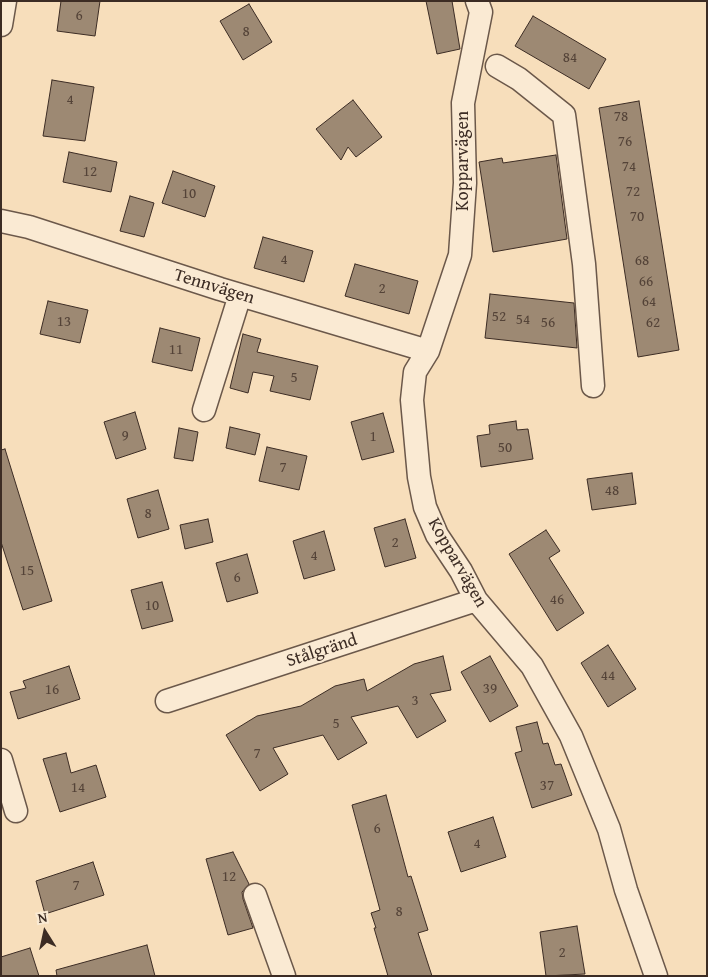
<!DOCTYPE html>
<meta charset="utf-8">
<style>
body{margin:0}
#map{position:relative;width:708px;height:977px;overflow:hidden;background:#f7debb;font-family:"Gentium Book Plus",serif}
canvas{display:block}
.frame{position:absolute;inset:0;border:2px solid #3c2c24;pointer-events:none}
.north{position:absolute;left:20px;top:907px;width:50px;height:50px;-webkit-text-stroke:4px #faead3;paint-order:stroke;rotate:350deg;font-size:14px;font-weight:700;line-height:20px;text-align:center;color:#3c2c24}
.north::after{content:'';display:block;margin:auto;width:18px;height:22px;background:#3c2c24;clip-path:polygon(50% 0,100% 100%,50% 72%,0 100%)}
</style>
<div id="map">
<canvas width="708" height="977"></canvas>
<div class="frame"></div>
<div class="north">N</div>
</div>
<script>
const g = document.querySelector('canvas').getContext('2d');
g.lineJoin = 'round';
function fill(path, color) { g.fillStyle = color; g.fill(path, 'evenodd'); }
const shape = rows => new Path2D(rows.map(r => 'M' + r).join(''));
function trace(path, color, width, dash) { g.strokeStyle = color; g.lineWidth = width; g.lineCap = dash ? 'butt' : 'round'; g.setLineDash(dash || []); g.stroke(path); }
function drawText(font, color, halo, rows, align = 'center') {
  g.font = font + ' "Gentium Book Plus",serif'; g.lineWidth = 4; g.setLineDash([]); g.textBaseline = 'middle'; g.strokeStyle = halo; g.fillStyle = color; for (const [text, x, y, turn = 0] of rows) {
    g.save(); g.translate(x, y); g.rotate((+turn || 0) * Math.PI / 180); g.textAlign = isNaN(turn) ? turn : align; if (halo) g.strokeText(text, 0, 0); g.fillText(text, 0, 0); g.restore();
  }
}
const building = shape([
 [61,1,100,1,95,36,57,31,61,1],
 [426,1,452,1,460,49,437,54,426,1],
 [249,4,272,42,243,60,220,21,249,4],
 [533,16,606,59,589,89,515,46,533,16],
 [52,80,94,87,85,141,43,136,52,80],
 [353,100,382,137,356,157,348,147,341,160,316,129,353,100],
 [639,101,679,350,638,357,599,108,639,101],
 [69,152,117,162,111,192,63,182,69,152],
 [556,155,567,239,493,252,479,162,502,158,503,163,556,155],
 [173,171,215,186,205,217,162,203,173,171],
 [130,196,154,203,144,237,120,231,130,196],
 [263,237,313,251,304,282,254,268,263,237],
 [355,264,418,281,409,314,345,296,355,264],
 [490,294,574,303,577,348,485,338,490,294],
 [48,301,88,310,80,343,40,334,48,301],
 [160,328,200,338,192,371,152,362,160,328],
 [243,334,261,339,257,352,318,366,310,400,270,391,274,376,253,372,248,393,230,388,243,334],
 [135,412,146,449,116,459,104,422,135,412],
 [383,413,394,452,362,460,351,422,383,413],
 [516,421,517,430,528,429,533,459,481,467,477,436,490,434,489,425,516,421],
 [230,427,260,434,255,455,226,448,230,427],
 [179,428,198,432,193,461,174,458,179,428],
 [267,447,307,456,299,490,259,481,267,447],
 [5,449,52,601,23,610,1,542,1,450,5,449],
 [632,473,636,504,592,510,587,479,632,473],
 [158,490,169,529,138,538,127,499,158,490],
 [208,519,213,542,185,549,180,525,208,519],
 [405,519,416,558,385,567,374,528,405,519],
 [546,530,560,551,549,558,584,613,557,631,509,554,546,530],
 [324,531,335,570,304,579,293,541,324,531],
 [247,554,258,593,227,602,216,563,247,554],
 [162,582,173,621,142,629,131,590,162,582],
 [608,645,636,689,608,707,581,663,608,645],
 [443,656,451,690,430,694,446,721,417,738,398,706,351,717,367,743,338,760,323,735,273,748,288,774,260,791,226,735,257,716,301,706,335,686,364,679,367,691,414,664,443,656],
 [490,656,518,706,490,722,461,672,490,656],
 [69,666,80,699,18,719,10,692,26,688,23,681,69,666],
 [537,722,543,744,548,743,555,765,561,764,572,795,532,808,515,753,522,751,516,727,537,722],
 [66,753,71,773,96,765,106,797,60,812,43,759,66,753],
 [386,795,408,877,411,876,428,930,418,933,432,976,388,976,374,928,376,928,371,913,380,910,352,805,386,795],
 [493,817,506,857,461,872,448,832,493,817],
 [233,852,249,884,242,892,243,899,253,928,228,935,206,859,233,852],
 [93,862,104,895,45,914,36,881,93,862],
 [577,926,585,974,546,976,540,932,577,926],
 [147,945,155,976,57,976,56,970,147,945],
 [30,948,39,976,1,976,1,957,30,948]
]);
fill(building, '#9d8973');
trace(building, '#3c2c24', 1);
const street = shape([
 [477,1,481,12,463,103,465,183,460,255,428,351,415,372,412,400,419,477,425,507,437,535,461,571,476,600,532,666,571,736,609,829,626,890,656,976],
 [1,25,5,1],
 [497,66,519,79,564,115,584,264,593,386],
 [1,221,29,227,220,289,428,351],
 [204,410,240,295],
 [167,701,476,600],
 [1,760,16,811],
 [255,895,284,976]
]);
trace(street, '#6b584a', 25);
trace(street, '#faead3', 22);
drawText('15px', '#544338', null, [
 ["6",79,16],
 ["8",246,32],
 ["84",570,58],
 ["4",70,100],
 ["78",621,117],
 ["76",625,142],
 ["74",629,167],
 ["12",90,172],
 ["72",633,192],
 ["10",189,194],
 ["70",637,217],
 ["4",284,260],
 ["68",642,261],
 ["66",646,282],
 ["2",382,289],
 ["64",649,302],
 ["52",499,317],
 ["54",523,320],
 ["13",64,322],
 ["56",548,323],
 ["62",653,323],
 ["11",176,350],
 ["5",294,378],
 ["9",125,436],
 ["1",373,437],
 ["50",505,448],
 ["7",283,468],
 ["48",612,491],
 ["8",148,514],
 ["2",395,543],
 ["4",314,556],
 ["15",27,571],
 ["6",237,578],
 ["46",557,600],
 ["10",152,606],
 ["44",608,676],
 ["39",490,689],
 ["16",52,690],
 ["3",415,701],
 ["5",336,724],
 ["7",257,754],
 ["37",547,786],
 ["14",78,788],
 ["6",377,829],
 ["4",477,844],
 ["12",229,877],
 ["7",76,886],
 ["8",399,912],
 ["2",562,953]
]);
drawText('18px', '#3c2c24', '#faead3', [
 ["Kopparvägen",463,161,-90],
 ["Tennvägen",214,287,17],
 ["Kopparvägen",457,563,60],
 ["Stålgränd",322,651,-18]
]);
</script>
